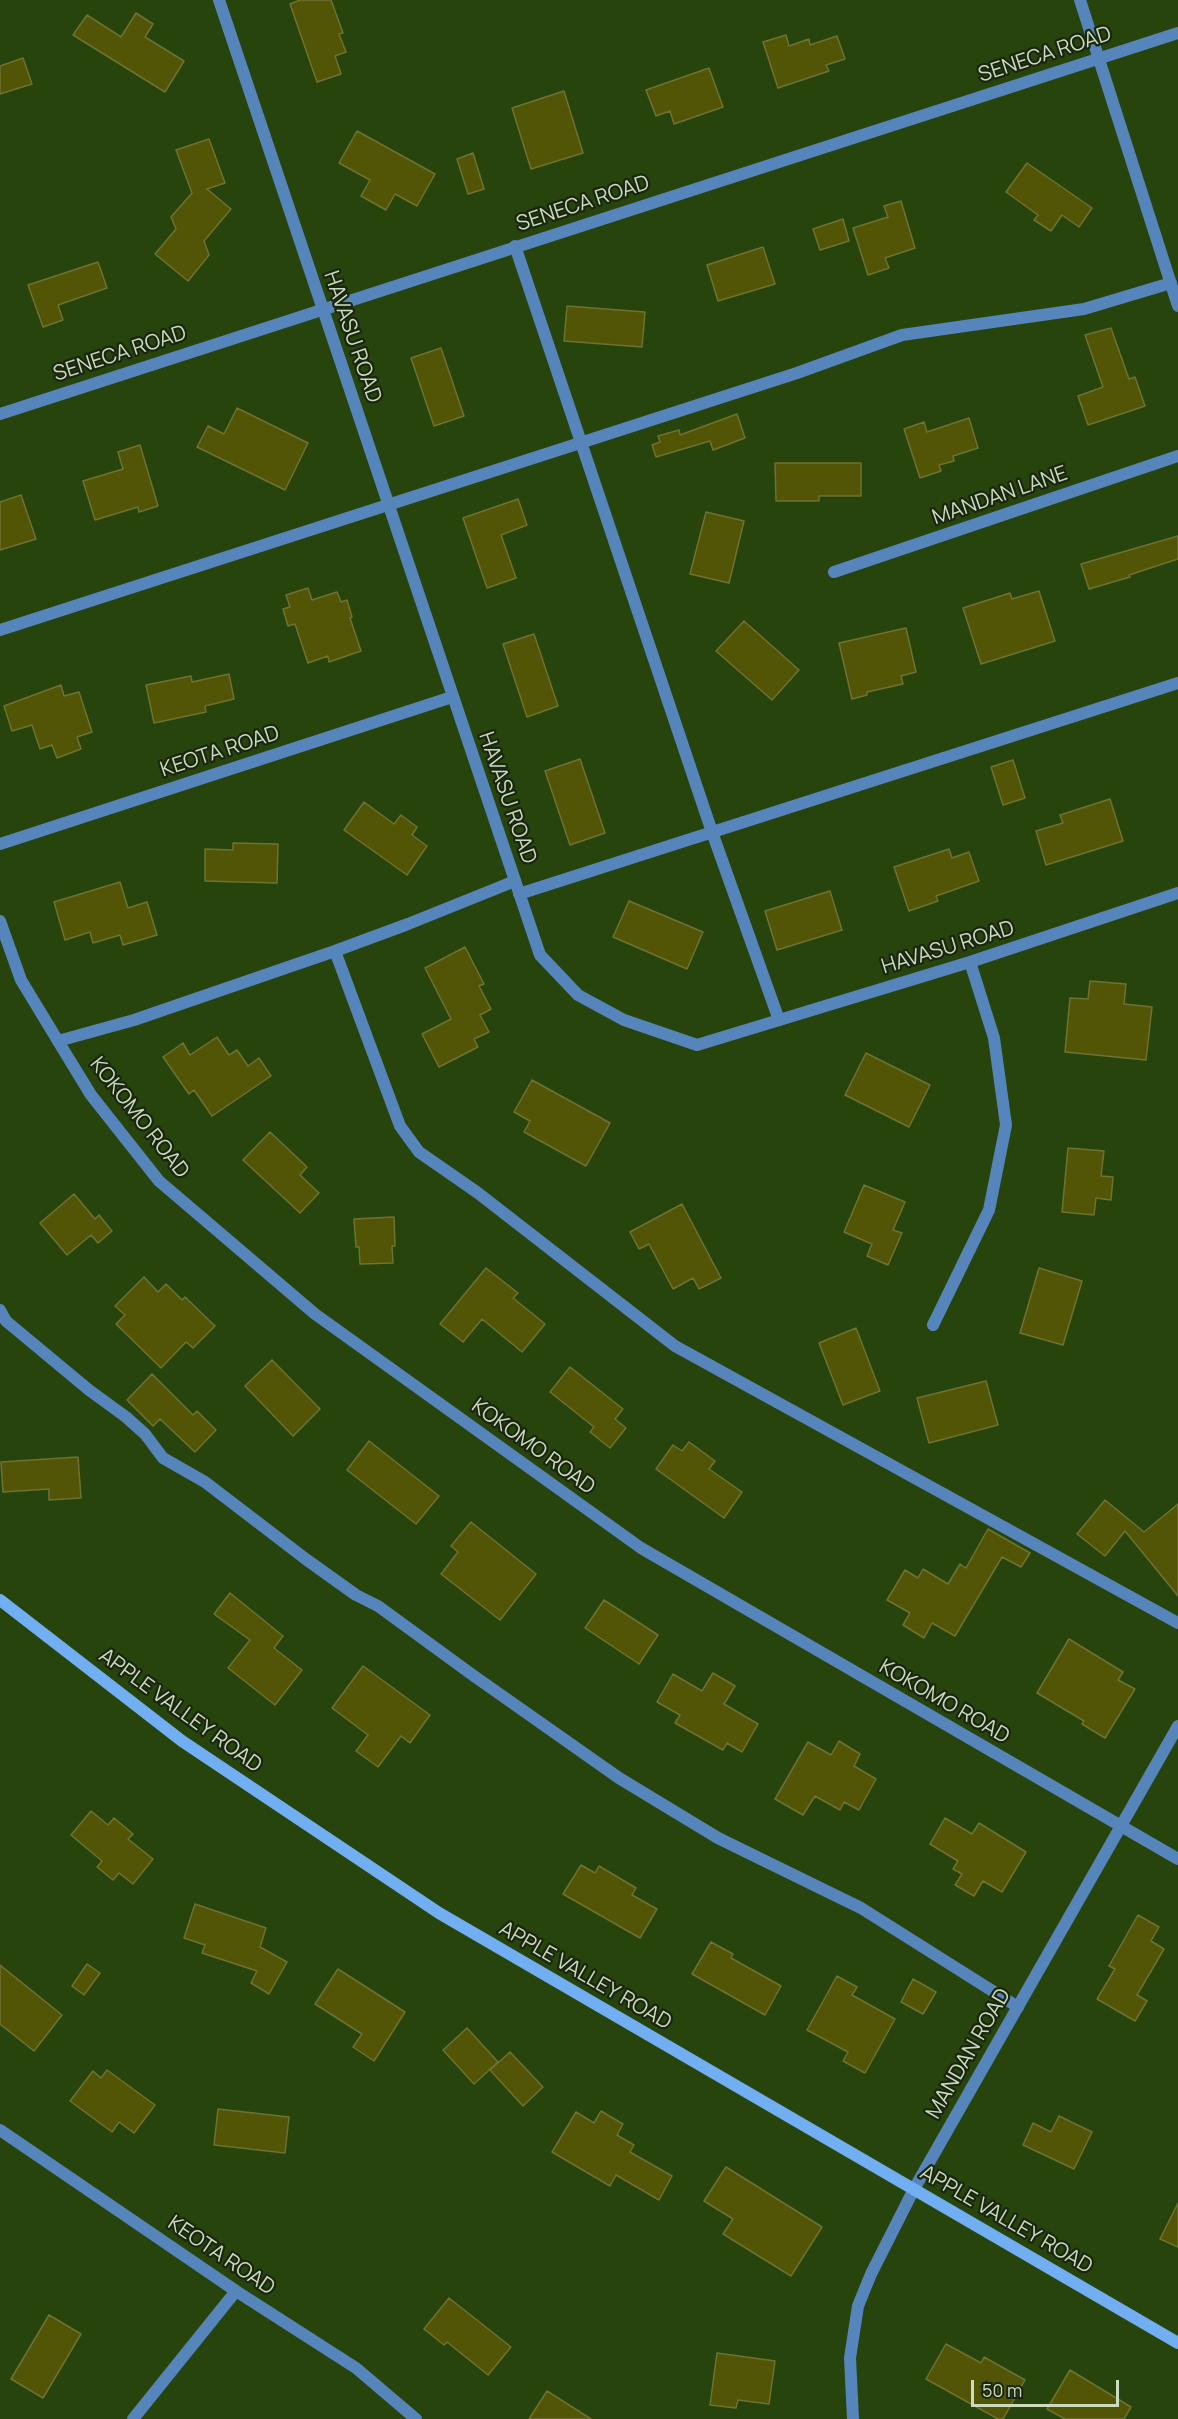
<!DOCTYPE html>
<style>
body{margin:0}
#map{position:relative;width:1178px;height:2419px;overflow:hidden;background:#28440d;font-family:Manrope,sans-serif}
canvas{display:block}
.scale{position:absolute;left:971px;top:2380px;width:148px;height:27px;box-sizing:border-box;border:3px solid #cadbbe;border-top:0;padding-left:8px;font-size:18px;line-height:21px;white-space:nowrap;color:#cadbbe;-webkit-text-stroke:4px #1a2610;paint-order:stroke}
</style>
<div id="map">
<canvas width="1178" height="2419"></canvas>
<div class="scale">50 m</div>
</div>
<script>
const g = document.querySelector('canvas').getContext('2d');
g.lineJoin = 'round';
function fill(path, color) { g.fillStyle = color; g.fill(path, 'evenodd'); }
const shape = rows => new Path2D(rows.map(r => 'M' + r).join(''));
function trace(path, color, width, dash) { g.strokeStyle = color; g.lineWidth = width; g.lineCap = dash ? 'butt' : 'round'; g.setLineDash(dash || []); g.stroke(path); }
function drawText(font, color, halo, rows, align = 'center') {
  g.font = font + ' Manrope,sans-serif'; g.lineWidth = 4.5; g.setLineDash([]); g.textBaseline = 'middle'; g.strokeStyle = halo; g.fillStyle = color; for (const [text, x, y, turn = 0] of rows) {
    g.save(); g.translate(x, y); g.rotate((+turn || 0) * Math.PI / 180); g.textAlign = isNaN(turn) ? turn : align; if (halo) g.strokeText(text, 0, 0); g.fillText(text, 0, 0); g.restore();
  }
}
const building = shape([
 [300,0,331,0,343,33,339,34,346,52,335,56,341,74,317,82,290,4,300,0],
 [136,13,153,24,145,37,184,61,165,92,73,35,87,15,121,37,136,13],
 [786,35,789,46,809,39,810,45,837,36,845,59,826,65,829,71,778,88,763,42,786,35],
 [23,58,32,84,0,94,0,66,23,58],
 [709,68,723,107,674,124,670,111,656,116,646,90,709,68],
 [564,91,583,153,531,169,512,108,564,91],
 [357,131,435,174,417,206,395,194,386,210,361,196,370,180,339,163,357,131],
 [209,139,225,183,207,189,231,209,204,241,209,255,188,281,155,254,176,229,171,217,192,193,176,150,209,139],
 [473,153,484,189,468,194,457,159,473,153],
 [1027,163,1092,208,1079,227,1062,215,1051,231,1034,220,1038,215,1006,192,1027,163],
 [901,201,915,248,885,258,889,268,868,275,853,228,888,217,884,206,901,201],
 [843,219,849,241,820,250,813,229,843,219],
 [763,247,775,284,718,301,707,265,763,247],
 [98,262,107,288,58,305,63,320,43,327,28,285,98,262],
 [567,306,645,312,642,347,564,341,567,306],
 [1111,328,1129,379,1135,377,1145,406,1088,425,1078,396,1103,387,1085,335,1111,328],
 [441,348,464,416,434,426,411,358,441,348],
 [237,408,308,443,285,490,197,447,208,426,224,434,237,408],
 [737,414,745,438,713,450,710,441,656,457,652,445,660,442,658,436,679,430,680,435,737,414],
 [969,418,978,448,953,456,954,461,939,465,941,471,920,478,904,429,924,422,927,432,969,418],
 [140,445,158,506,139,512,138,507,95,520,83,481,123,469,118,452,140,445],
 [775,463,861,463,861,496,819,496,819,501,776,501,775,463],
 [21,495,36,539,0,550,0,502,21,495],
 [518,499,527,525,501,535,516,578,487,588,463,518,518,499],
 [706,512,744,521,729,583,690,574,706,512],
 [1178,536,1178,559,1129,575,1130,577,1089,589,1081,564,1178,536],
 [308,588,312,600,337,592,341,602,347,600,352,617,350,618,361,651,329,662,328,656,308,663,295,624,288,626,283,609,290,607,286,595,308,588],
 [1039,591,1055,641,981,664,963,608,1010,593,1012,599,1039,591],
 [744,621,799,670,772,700,716,651,744,621],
 [906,628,916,672,901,676,903,684,867,692,867,695,852,699,839,643,906,628],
 [534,634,558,706,527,717,503,644,534,634],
 [229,674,234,699,205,706,206,712,154,723,146,685,191,676,192,682,229,674],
 [61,685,64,696,79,692,92,732,77,737,81,749,57,758,52,745,40,749,32,725,12,731,4,706,61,685],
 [580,759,605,833,570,845,545,771,580,759],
 [1013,760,1025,798,1003,805,991,767,1013,760],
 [1110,799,1123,841,1046,865,1036,831,1063,823,1060,815,1110,799],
 [364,802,394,824,401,815,417,827,412,835,427,846,407,875,344,830,364,802],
 [233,843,278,844,277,883,205,881,205,849,233,850,233,843],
 [949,849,952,858,969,852,979,881,936,896,938,901,909,911,894,867,949,849],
 [120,882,128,908,147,902,157,935,123,945,120,935,93,943,90,932,65,940,54,902,120,882],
 [830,891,842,930,777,950,765,911,830,891],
 [629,901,703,932,687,969,613,937,629,901],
 [465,947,484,984,479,986,491,1009,480,1015,489,1032,474,1039,478,1047,439,1067,422,1034,451,1019,425,968,465,947],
 [1090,981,1126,984,1124,1004,1152,1007,1146,1060,1065,1052,1070,998,1088,999,1090,981],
 [217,1037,229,1055,237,1050,248,1066,259,1058,271,1076,212,1116,194,1090,189,1094,163,1057,183,1043,190,1055,217,1037],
 [866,1053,930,1085,909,1127,845,1095,866,1053],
 [532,1080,610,1123,586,1166,524,1132,530,1121,514,1112,532,1080],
 [270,1132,307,1167,300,1175,319,1193,300,1213,243,1160,270,1132],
 [1068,1148,1104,1151,1101,1176,1113,1177,1111,1200,1096,1198,1094,1215,1062,1212,1068,1148],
 [864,1185,905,1202,893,1230,902,1233,888,1265,867,1256,872,1244,844,1232,864,1185],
 [74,1194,95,1219,99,1215,112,1231,98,1243,91,1235,67,1255,40,1223,74,1194],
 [682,1204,721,1278,699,1289,693,1278,673,1289,649,1244,639,1249,630,1232,682,1204],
 [394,1217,395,1246,392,1246,393,1263,360,1264,359,1247,356,1247,354,1219,394,1217],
 [486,1268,518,1293,513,1298,545,1324,522,1352,482,1319,463,1342,440,1324,486,1268],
 [1039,1268,1082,1281,1063,1345,1020,1333,1039,1268],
 [144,1277,158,1292,166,1284,182,1300,185,1297,215,1326,193,1348,186,1342,161,1368,116,1324,125,1315,115,1306,144,1277],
 [856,1328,880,1391,843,1405,819,1343,856,1328],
 [272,1360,320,1409,293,1436,245,1386,272,1360],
 [570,1367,623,1409,615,1419,626,1428,610,1448,590,1432,594,1427,550,1392,570,1367],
 [152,1374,193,1415,197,1411,216,1430,195,1452,160,1419,153,1426,127,1400,152,1374],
 [986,1381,998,1425,929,1443,917,1398,986,1381],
 [369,1441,439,1496,416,1524,347,1470,369,1441],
 [689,1442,715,1461,709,1469,742,1492,724,1518,656,1469,673,1445,682,1451,689,1442],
 [78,1457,81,1498,49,1500,49,1489,3,1492,1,1462,78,1457],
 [1105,1500,1144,1532,1178,1504,1178,1596,1125,1531,1105,1556,1077,1534,1105,1500],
 [471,1522,536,1574,500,1620,441,1574,458,1552,451,1546,471,1522],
 [988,1529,1030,1553,1021,1567,1002,1557,955,1636,932,1623,924,1638,903,1625,910,1613,887,1600,905,1570,918,1578,923,1569,948,1584,960,1564,966,1568,988,1529],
 [230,1593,283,1636,274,1648,302,1670,275,1705,228,1668,250,1640,214,1614,230,1593],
 [604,1600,658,1635,639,1664,585,1628,604,1600],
 [1069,1639,1123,1672,1118,1680,1135,1689,1105,1738,1082,1724,1084,1721,1037,1693,1069,1639],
 [363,1666,430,1715,410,1743,401,1736,378,1767,356,1751,368,1735,332,1708,363,1666],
 [713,1673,735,1686,724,1704,758,1724,742,1752,727,1743,723,1750,675,1723,680,1715,657,1702,673,1674,702,1691,713,1673],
 [839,1741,860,1754,854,1766,876,1779,859,1810,844,1802,840,1810,815,1796,803,1815,775,1799,808,1742,831,1755,839,1741],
 [91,1811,108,1825,114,1818,133,1834,128,1839,153,1859,133,1884,119,1873,113,1880,97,1867,102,1861,71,1835,91,1811],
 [945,1818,972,1834,979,1823,1026,1852,1002,1892,983,1881,974,1896,955,1885,962,1874,953,1869,958,1861,930,1844,945,1818],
 [581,1865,595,1873,599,1866,636,1888,632,1895,657,1909,640,1938,563,1894,581,1865],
 [195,1904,266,1928,260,1947,287,1962,269,1994,251,1983,257,1971,202,1953,205,1945,184,1938,195,1904],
 [1138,1915,1159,1927,1151,1941,1164,1949,1137,1995,1147,2001,1135,2021,1097,1999,1115,1969,1109,1966,1138,1915],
 [711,1942,733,1954,731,1958,781,1986,765,2015,692,1974,711,1942],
 [87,1964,100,1973,84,1995,72,1986,87,1964],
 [0,1965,62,2015,34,2051,0,2024,0,1965],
 [338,1969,405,2012,374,2061,353,2047,362,2034,315,2004,338,1969],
 [837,1976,857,1987,852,1995,895,2019,865,2073,843,2061,848,2052,807,2030,837,1976],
 [913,1979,936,1992,923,2014,901,2002,913,1979],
 [467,2028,498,2062,474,2084,443,2050,467,2028],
 [510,2052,543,2087,523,2106,490,2070,510,2052],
 [107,2070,155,2105,134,2133,119,2122,112,2132,70,2101,93,2071,101,2078,107,2070],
 [218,2109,289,2117,285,2153,214,2145,218,2109],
 [601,2111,623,2124,617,2135,634,2145,630,2152,672,2176,659,2200,616,2175,610,2186,552,2152,576,2112,594,2123,601,2111],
 [1059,2116,1092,2132,1074,2169,1023,2145,1033,2123,1051,2132,1059,2116],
 [726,2167,822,2227,791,2276,723,2234,733,2219,704,2201,726,2167],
 [1178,2203,1178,2247,1160,2239,1178,2203],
 [449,2298,511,2347,488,2375,447,2342,444,2345,424,2329,449,2298],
 [49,2315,81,2334,43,2398,11,2379,49,2315],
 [946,2344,981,2363,984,2357,1025,2380,1003,2419,998,2419,926,2379,946,2344],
 [717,2353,775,2361,769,2404,738,2400,736,2408,710,2405,717,2353],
 [1070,2370,1131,2407,1124,2419,1065,2419,1047,2409,1070,2370],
 [547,2391,591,2419,529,2419,547,2391]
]);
fill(building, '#515505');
trace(building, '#6e7232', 1.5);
trace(shape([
 [515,246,712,832,779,1020],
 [0,630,797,373,902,335,1084,309,1171,283],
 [519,894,1178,683],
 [335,951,400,1126,419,1152,478,1193,675,1346,1178,1623],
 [58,1041,134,1020,335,951,408,924,515,881],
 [0,1310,6,1321,89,1390,126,1417,145,1434,163,1458,205,1482,307,1560,356,1595,378,1606,474,1676,619,1778,718,1838,861,1908,1018,2007]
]), '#5685bb', 12);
trace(shape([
 [219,0,540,955,578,995,624,1020,697,1045,970,962,1178,893],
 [1080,0,1178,306],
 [834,572,1178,456],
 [0,844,452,697],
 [0,921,21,980,58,1041,91,1095,159,1181,315,1314,641,1548,1178,1859],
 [933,1325,989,1210,1006,1125,994,1038,970,962],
 [0,2130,236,2291,356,2368,416,2419],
 [133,2419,236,2291],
 [853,2419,850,2358,858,2306,871,2274,914,2189,1178,1726]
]), '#5685bb', 12);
trace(shape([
 [0,414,1178,33]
]), '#5685bb', 12);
trace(shape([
 [0,1600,182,1741,439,1913,1178,2343]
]), '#72aef2', 12);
drawText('21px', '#cadbbe', '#1a2610', [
 ["SENECA ROAD",1045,55,-18],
 ["SENECA ROAD",583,204,-18],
 ["HAVASU ROAD",352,337,71],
 ["SENECA ROAD",120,354,-18],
 ["MANDAN LANE",1000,496,-19],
 ["KEOTA ROAD",220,752,-18],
 ["HAVASU ROAD",507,798,71],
 ["HAVASU ROAD",948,948,-17],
 ["KOKOMO ROAD",139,1118,52],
 ["KOKOMO ROAD",533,1447,36],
 ["KOKOMO ROAD",944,1702,30],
 ["APPLE VALLEY ROAD",180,1711,36],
 ["APPLE VALLEY ROAD",585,1976,30],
 ["MANDAN ROAD",969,2054,-60],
 ["APPLE VALLEY ROAD",1006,2220,30],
 ["KEOTA ROAD",221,2256,34]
]);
</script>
